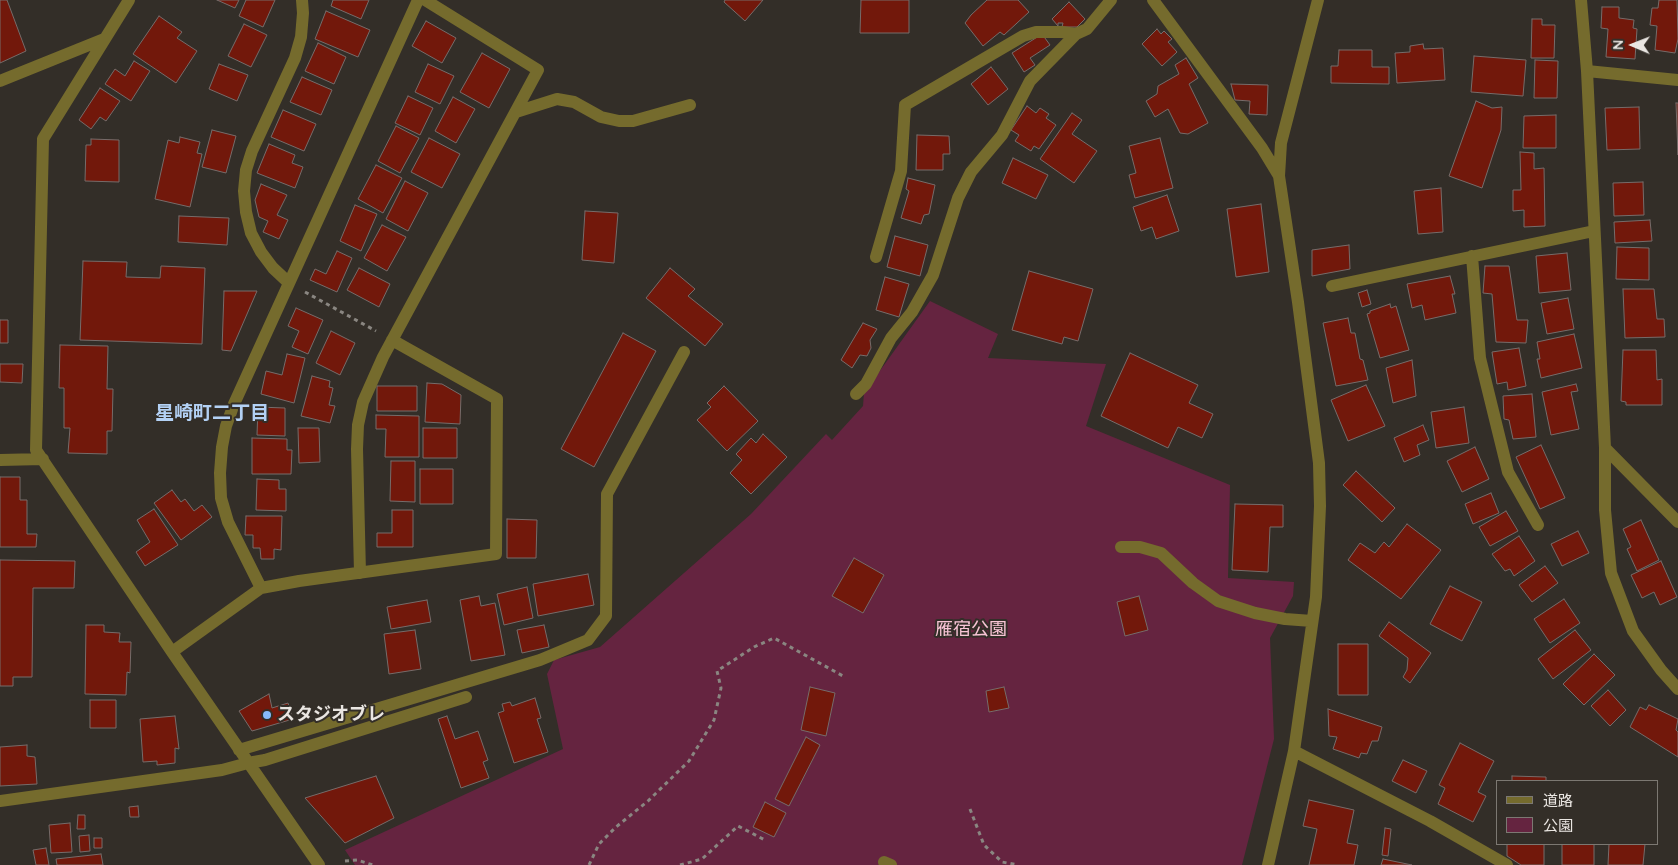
<!DOCTYPE html>
<meta charset="utf-8">
<style>
body{margin:0}
#map{position:relative;width:1678px;height:865px;overflow:hidden;background:#332e28;font-family:Quicksand,"Noto Sans JP",sans-serif}
canvas{display:block}
.legend{position:absolute;left:1496px;top:780px;width:162px;height:65px;box-sizing:border-box;background:#332e28;border:1px solid #7c7872;margin:0;padding:6px 9px;list-style:none;font-size:15px;color:#eae6e2}
.legend li{display:flex;align-items:center;gap:10px;height:25px}
.legend b{width:25px;border:1px solid #7c7872}
.north{position:absolute;left:1608px;top:20px;width:50px;height:50px;-webkit-text-stroke:4px #332e28;paint-order:stroke;rotate:271deg;font-size:14px;font-weight:700;line-height:20px;text-align:center;color:#eae6e2}
.north::after{content:'';display:block;margin:auto;width:18px;height:22px;background:#eae6e2;clip-path:polygon(50% 0,100% 100%,50% 72%,0 100%)}
</style>
<div id="map">
<canvas width="1678" height="865"></canvas>
<ul class="legend">
<li><b style="height:6px;background:#756b2d"></b>道路</li>
<li><b style="height:14px;background:#652440"></b>公園</li>
</ul>
<div class="north">N</div>
</div>
<script>
const g = document.querySelector('canvas').getContext('2d');
g.lineJoin = 'round';
function fill(path, color) { g.fillStyle = color; g.fill(path, 'evenodd'); }
const shape = rows => new Path2D(rows.map(r => 'M' + r).join(''));
function trace(path, color, width, dash) { g.strokeStyle = color; g.lineWidth = width; g.lineCap = dash ? 'butt' : 'round'; g.setLineDash(dash || []); g.stroke(path); }
function drawText(font, color, halo, rows, align = 'center') {
  g.font = font + ' Quicksand,"Noto Sans JP",sans-serif'; g.lineWidth = 4; g.setLineDash([]); g.textBaseline = 'middle'; g.strokeStyle = halo; g.fillStyle = color; for (const [text, x, y, turn = 0] of rows) {
    g.save(); g.translate(x, y); g.rotate((+turn || 0) * Math.PI / 180); g.textAlign = isNaN(turn) ? turn : align; if (halo) g.strokeText(text, 0, 0); g.fillText(text, 0, 0); g.restore();
  }
}
fill(shape([
 [930,301,998,334,988,358,1106,364,1086,426,1230,485,1228,578,1294,582,1293,596,1270,638,1274,739,1242,865,355,865,345,850,563,749,547,674,554,660,600,647,751,514,826,434,832,440,863,406,864,393]
]), '#652440');
const building = shape([
 [0,0,7,0,26,51,0,63,0,0],
 [217,0,239,0,235,8,217,0],
 [246,0,275,0,263,27,239,16,246,0],
 [333,0,369,0,361,19,331,6,333,0],
 [725,0,763,0,745,21,724,2,725,0],
 [861,0,909,0,909,33,860,33,861,0],
 [987,0,1018,0,1029,12,1004,35,1000,32,983,46,965,23,971,15,987,0],
 [1659,0,1677,0,1678,39,1675,53,1655,50,1657,26,1650,25,1652,8,1658,8,1659,0],
 [1069,2,1085,19,1077,27,1062,27,1063,23,1058,23,1058,26,1052,19,1069,2],
 [1602,7,1619,7,1619,18,1634,20,1633,28,1637,29,1635,59,1606,57,1608,29,1601,28,1602,7],
 [326,11,370,30,358,57,315,39,326,11],
 [159,16,182,32,177,38,197,51,176,83,133,54,159,16],
 [1532,19,1542,19,1542,25,1555,25,1554,58,1531,58,1532,19],
 [426,21,456,38,442,63,412,46,426,21],
 [244,24,267,35,251,67,228,56,244,24],
 [1157,29,1161,34,1164,31,1172,39,1168,42,1177,52,1162,66,1142,44,1157,29],
 [1042,34,1050,45,1030,58,1035,65,1024,72,1012,53,1042,34],
 [318,43,346,57,334,84,305,71,318,43],
 [1423,44,1424,49,1443,48,1445,80,1397,83,1395,53,1410,52,1410,46,1423,44],
 [1339,50,1372,50,1372,67,1389,67,1389,84,1331,83,1331,66,1338,66,1339,50],
 [482,53,510,69,489,108,460,92,482,53],
 [1474,56,1526,60,1523,96,1471,92,1474,56],
 [1186,58,1198,78,1189,84,1208,123,1188,134,1180,133,1168,109,1155,117,1146,101,1157,94,1158,86,1179,74,1175,65,1186,58],
 [1535,60,1558,61,1557,98,1534,98,1535,60],
 [134,61,150,71,131,101,105,84,115,69,125,76,134,61],
 [219,64,248,75,237,101,209,89,219,64],
 [428,64,454,76,440,104,415,92,428,64],
 [991,67,1008,89,988,105,971,84,991,67],
 [302,77,332,90,321,115,290,102,302,77],
 [1231,84,1268,85,1267,115,1249,114,1250,101,1235,100,1231,84],
 [100,88,120,101,106,121,100,117,91,129,79,120,100,88],
 [408,96,433,108,420,135,395,123,408,96],
 [453,97,475,109,456,143,435,131,453,97],
 [1476,101,1492,108,1502,107,1501,130,1482,188,1449,176,1476,101],
 [1676,103,1678,103,1678,155,1676,103],
 [1027,106,1036,113,1040,108,1049,114,1046,118,1056,125,1039,149,1034,146,1031,151,1015,141,1019,135,1011,130,1027,106],
 [1639,107,1640,149,1607,150,1605,108,1639,107],
 [283,110,316,124,304,151,271,137,283,110],
 [1072,113,1082,120,1072,134,1097,151,1074,183,1040,159,1072,113],
 [1556,115,1556,148,1523,148,1524,116,1556,115],
 [396,126,419,138,400,173,378,161,396,126],
 [212,130,236,136,226,173,202,167,212,130],
 [917,135,949,136,950,154,943,154,943,170,916,170,917,135],
 [180,137,200,142,197,153,202,154,190,207,155,199,168,140,179,143,180,137],
 [429,138,460,154,442,188,411,172,429,138],
 [1160,138,1173,188,1135,198,1129,175,1136,173,1129,146,1160,138],
 [91,139,119,140,119,182,85,181,86,145,91,145,91,139],
 [269,144,295,155,292,163,303,167,295,188,257,173,269,144],
 [1520,152,1534,153,1534,169,1544,168,1545,226,1524,227,1524,210,1513,211,1513,190,1521,190,1520,152],
 [1013,158,1048,175,1036,199,1002,183,1013,158],
 [376,165,402,178,383,213,358,199,376,165],
 [908,178,935,185,929,214,924,215,921,224,901,218,909,191,906,189,908,178],
 [405,181,428,193,408,231,386,219,405,181],
 [1643,182,1644,215,1614,216,1613,183,1643,182],
 [261,184,287,195,277,215,288,220,279,239,263,232,268,221,259,217,255,200,261,184],
 [1441,188,1443,232,1418,234,1414,191,1441,188],
 [1167,195,1179,231,1156,239,1152,227,1141,231,1133,207,1167,195],
 [1261,204,1269,272,1236,277,1227,209,1261,204],
 [355,205,377,214,361,251,340,241,355,205],
 [585,211,618,213,614,263,582,260,585,211],
 [179,216,229,218,227,245,178,242,179,216],
 [1650,220,1652,241,1615,243,1614,222,1650,220],
 [382,225,406,237,387,271,364,258,382,225],
 [895,236,928,245,920,276,887,267,895,236],
 [1349,245,1350,269,1312,276,1312,250,1349,245],
 [1617,247,1649,248,1649,280,1616,279,1617,247],
 [337,251,352,258,337,292,310,280,315,269,326,274,337,251],
 [1567,253,1571,290,1539,293,1536,256,1567,253],
 [83,261,127,262,126,277,160,278,161,266,205,268,202,344,80,340,83,261],
 [1485,266,1509,266,1517,320,1528,320,1526,343,1496,342,1492,294,1483,293,1485,266],
 [359,268,390,284,379,307,347,290,359,268],
 [670,268,695,289,688,296,723,324,705,346,646,298,670,268],
 [1029,271,1093,289,1078,341,1064,337,1062,344,1012,330,1029,271],
 [1450,276,1455,294,1452,294,1456,313,1425,320,1422,305,1412,308,1407,284,1450,276],
 [885,277,909,284,899,317,876,310,885,277],
 [1623,289,1654,289,1657,319,1664,319,1665,337,1625,338,1623,289],
 [1367,290,1371,304,1362,307,1358,293,1367,290],
 [224,291,257,291,231,351,222,350,224,291],
 [1568,298,1574,329,1547,334,1541,303,1568,298],
 [1390,304,1391,308,1396,306,1409,350,1380,358,1367,314,1370,313,1370,311,1390,304],
 [296,308,323,320,308,354,292,347,299,331,288,326,296,308],
 [1348,318,1351,333,1355,333,1360,359,1363,360,1368,380,1336,386,1323,323,1348,318],
 [0,320,8,320,8,343,0,343,0,320],
 [863,323,877,329,870,340,871,348,867,356,860,355,852,368,841,360,863,323],
 [331,331,355,343,340,375,316,363,331,331],
 [623,333,656,351,594,467,561,449,623,333],
 [1574,334,1582,368,1541,378,1537,359,1540,359,1537,342,1574,334],
 [60,345,108,346,107,389,113,389,112,431,107,431,107,454,68,453,70,428,64,428,64,388,59,388,60,345],
 [1519,348,1526,386,1508,390,1507,382,1497,384,1492,352,1519,348],
 [1623,350,1656,350,1657,380,1662,379,1662,405,1626,405,1626,402,1621,401,1623,350],
 [1130,353,1198,385,1189,403,1213,414,1202,438,1178,427,1168,448,1101,416,1130,353],
 [287,354,305,358,294,403,261,394,266,371,282,375,287,354],
 [1412,360,1416,396,1393,403,1386,368,1412,360],
 [0,364,23,364,22,383,0,382,0,364],
 [312,376,330,381,329,387,333,388,329,405,335,406,330,423,301,416,312,376],
 [427,383,442,384,461,395,460,424,425,422,427,383],
 [1576,384,1578,391,1571,392,1579,429,1551,435,1542,392,1576,384],
 [1366,385,1385,426,1348,441,1331,400,1366,385],
 [377,386,417,386,417,411,377,411,377,386],
 [724,386,758,421,727,451,697,420,711,407,707,403,724,386],
 [1532,394,1536,437,1513,439,1509,420,1504,419,1503,396,1532,394],
 [258,407,285,408,285,436,257,435,258,407],
 [1464,407,1469,443,1436,448,1431,412,1464,407],
 [376,415,419,416,419,457,385,457,386,429,376,429,376,415],
 [1423,425,1429,440,1417,445,1420,455,1404,462,1394,438,1423,425],
 [298,428,319,428,320,462,299,463,298,428],
 [423,428,457,428,457,458,423,458,423,428],
 [763,434,787,457,751,494,730,473,742,460,736,454,751,438,756,443,763,434],
 [252,438,287,439,287,450,292,450,291,474,252,474,252,438],
 [1541,445,1565,498,1540,509,1516,457,1541,445],
 [1475,447,1489,479,1462,492,1447,461,1475,447],
 [391,461,415,461,415,502,390,501,391,461],
 [420,469,453,469,453,504,420,504,420,469],
 [1356,471,1395,508,1382,522,1343,485,1356,471],
 [0,477,20,477,20,500,27,500,27,534,37,534,36,547,0,547,0,477],
 [257,479,279,480,279,489,286,489,286,511,256,510,257,479],
 [172,490,181,502,185,499,194,511,202,505,212,517,181,540,154,503,172,490],
 [1491,493,1499,513,1473,524,1465,504,1491,493],
 [1235,504,1283,505,1283,527,1270,527,1268,572,1232,570,1235,504],
 [154,509,178,545,145,566,136,552,150,542,137,520,154,509],
 [392,510,413,510,413,547,377,547,377,533,392,533,392,510],
 [1506,511,1518,531,1490,546,1479,527,1506,511],
 [246,516,282,516,281,550,274,549,274,559,261,559,260,548,253,548,253,535,245,535,246,516],
 [507,519,537,520,536,558,507,558,507,519],
 [1641,520,1659,560,1637,571,1627,549,1631,547,1623,529,1641,520],
 [1407,524,1441,550,1401,599,1348,560,1360,543,1375,553,1384,542,1389,547,1407,524],
 [1578,531,1589,553,1562,566,1551,544,1578,531],
 [1519,536,1535,561,1514,576,1510,569,1505,571,1492,554,1519,536],
 [854,558,884,575,863,613,832,596,854,558],
 [0,560,75,561,74,588,33,588,32,677,13,677,13,686,0,686,0,560],
 [1661,561,1677,597,1660,605,1654,592,1642,598,1631,575,1661,561],
 [1545,566,1558,583,1532,602,1519,585,1545,566],
 [588,574,594,605,538,616,533,584,588,574],
 [1450,586,1482,602,1462,641,1430,624,1450,586],
 [527,587,533,618,504,625,497,594,527,587],
 [479,596,481,606,495,603,505,655,471,661,460,600,479,596],
 [1139,596,1148,630,1125,636,1117,602,1139,596],
 [1564,599,1580,623,1550,643,1534,619,1564,599],
 [427,600,431,622,391,629,387,607,427,600],
 [1389,622,1431,653,1410,683,1403,677,1407,670,1408,658,1379,636,1389,622],
 [86,625,104,625,104,632,120,633,119,642,131,642,130,673,127,672,126,695,85,694,86,625],
 [544,625,549,647,522,653,517,630,544,625],
 [415,630,421,669,389,674,384,634,415,630],
 [1575,630,1591,650,1553,679,1538,659,1575,630],
 [1338,644,1368,644,1368,695,1338,695,1338,644],
 [1594,654,1615,675,1584,705,1563,684,1594,654],
 [810,687,835,693,826,736,801,730,810,687],
 [1004,687,1009,708,989,712,986,691,1004,687],
 [1608,690,1626,710,1610,726,1591,706,1608,690],
 [269,694,272,708,288,703,293,719,252,731,239,711,269,694],
 [535,698,541,718,537,719,548,752,514,763,498,713,504,711,502,704,510,702,512,706,535,698],
 [90,700,116,700,116,728,90,728,90,700],
 [1649,705,1678,719,1676,730,1678,732,1678,757,1630,727,1640,707,1646,710,1649,705],
 [1328,709,1382,727,1378,741,1372,741,1367,754,1361,753,1359,758,1333,749,1337,737,1329,736,1328,709],
 [175,716,179,749,175,748,175,763,157,765,157,761,143,762,140,719,175,716],
 [447,716,455,739,478,731,488,760,483,762,489,778,461,788,438,719,447,716],
 [806,737,820,745,789,806,775,799,806,737],
 [1460,743,1494,761,1478,792,1486,796,1473,822,1438,804,1445,788,1439,785,1460,743],
 [27,745,27,756,35,757,37,784,0,786,0,747,27,745],
 [1403,760,1427,771,1416,793,1392,781,1403,760],
 [376,776,394,818,345,843,305,798,376,776],
 [1512,776,1546,777,1546,781,1512,781,1512,776],
 [1309,800,1354,810,1347,843,1358,845,1354,865,1309,865,1317,829,1303,826,1309,800],
 [765,802,786,813,774,837,753,827,765,802],
 [138,806,139,817,130,817,129,807,138,806],
 [78,815,85,815,85,829,77,829,78,815],
 [70,823,72,852,51,853,49,825,70,823],
 [1385,828,1391,829,1388,856,1382,855,1385,828],
 [89,835,90,851,80,852,79,836,89,835],
 [94,838,102,838,102,848,94,848,94,838],
 [1507,844,1544,844,1544,865,1521,865,1507,856,1507,844],
 [1562,844,1594,844,1594,865,1562,865,1562,844],
 [1609,844,1645,844,1643,865,1608,865,1609,844],
 [46,848,49,865,36,865,33,850,46,848],
 [101,854,103,865,57,865,56,859,101,854],
 [1383,859,1412,865,1381,865,1383,859]
]);
fill(building, '#72180b');
trace(building, '#766c6a', 1);
trace(shape([
 [305,292,376,331],
 [970,809,984,845,1002,862,1018,865],
 [345,861,357,860,373,865],
 [589,865,599,844,616,827,648,801,689,761,714,720,721,688,717,671,754,647,774,638,843,676],
 [680,865,702,859,738,826,765,840]
]), '#8a8681', 3, [4, 4]);
trace(shape([
 [129,0,43,139,36,450,172,652,319,865],
 [1153,0,1262,148,1279,176],
 [1581,0,1587,71,1605,448,1605,510,1611,573,1633,631,1661,670,1678,689],
 [1587,71,1678,80],
 [0,81,104,39],
 [516,112,557,99,574,102,601,117,619,121,633,121,690,105],
 [1472,256,1480,358,1508,472,1538,525],
 [876,257,901,171,905,105,1023,36,1036,32,1062,32,1076,34,1087,29,1111,0],
 [289,283,273,268,261,252,251,233,246,212,244,191,246,170,252,151,295,58,301,37,303,13,302,0],
 [1332,286,1594,231],
 [856,394,866,384,891,338,912,312,933,275,958,198,971,172,1002,135,1030,81,1076,34],
 [1605,448,1678,522],
 [0,460,43,459],
 [1121,547,1140,547,1161,553,1193,583,1218,601,1255,613,1285,619,1312,621],
 [360,573,357,449,358,425,363,402,383,357,538,70,425,0],
 [261,588,228,522,221,498,220,473,222,447,226,426,234,404,418,0],
 [172,652,261,588,299,581,496,554,497,399,392,340],
 [239,750,540,660,588,640,606,616,607,494,684,352],
 [1294,751,1430,821,1507,865],
 [0,801,222,770,248,763,265,760,466,697],
 [884,862,891,865],
 [1268,865,1294,751,1316,597,1320,506,1319,463,1298,302,1279,176,1281,143,1318,0]
]), '#756b2d', 12);
for (const [x, y, r, color] of [
 [267,715,5,"#86bbfb"]
]) { const dot = new Path2D(); dot.arc(x, y, r, 0, 2 * Math.PI); g.fillStyle = color; g.fill(dot); trace(dot, '#332e28', 2); }
drawText('18px', '#f8c4d5', '#332e28', [
 ["雁宿公園",971,630]
]);
drawText('bold 18px', '#eae6e2', '#332e28', [
 ["スタジオブレ",277,715]
], 'left');
drawText('bold 19px', '#b3d1f5', '#332e28', [
 ["星崎町二丁目",212,413]
]);
</script>
